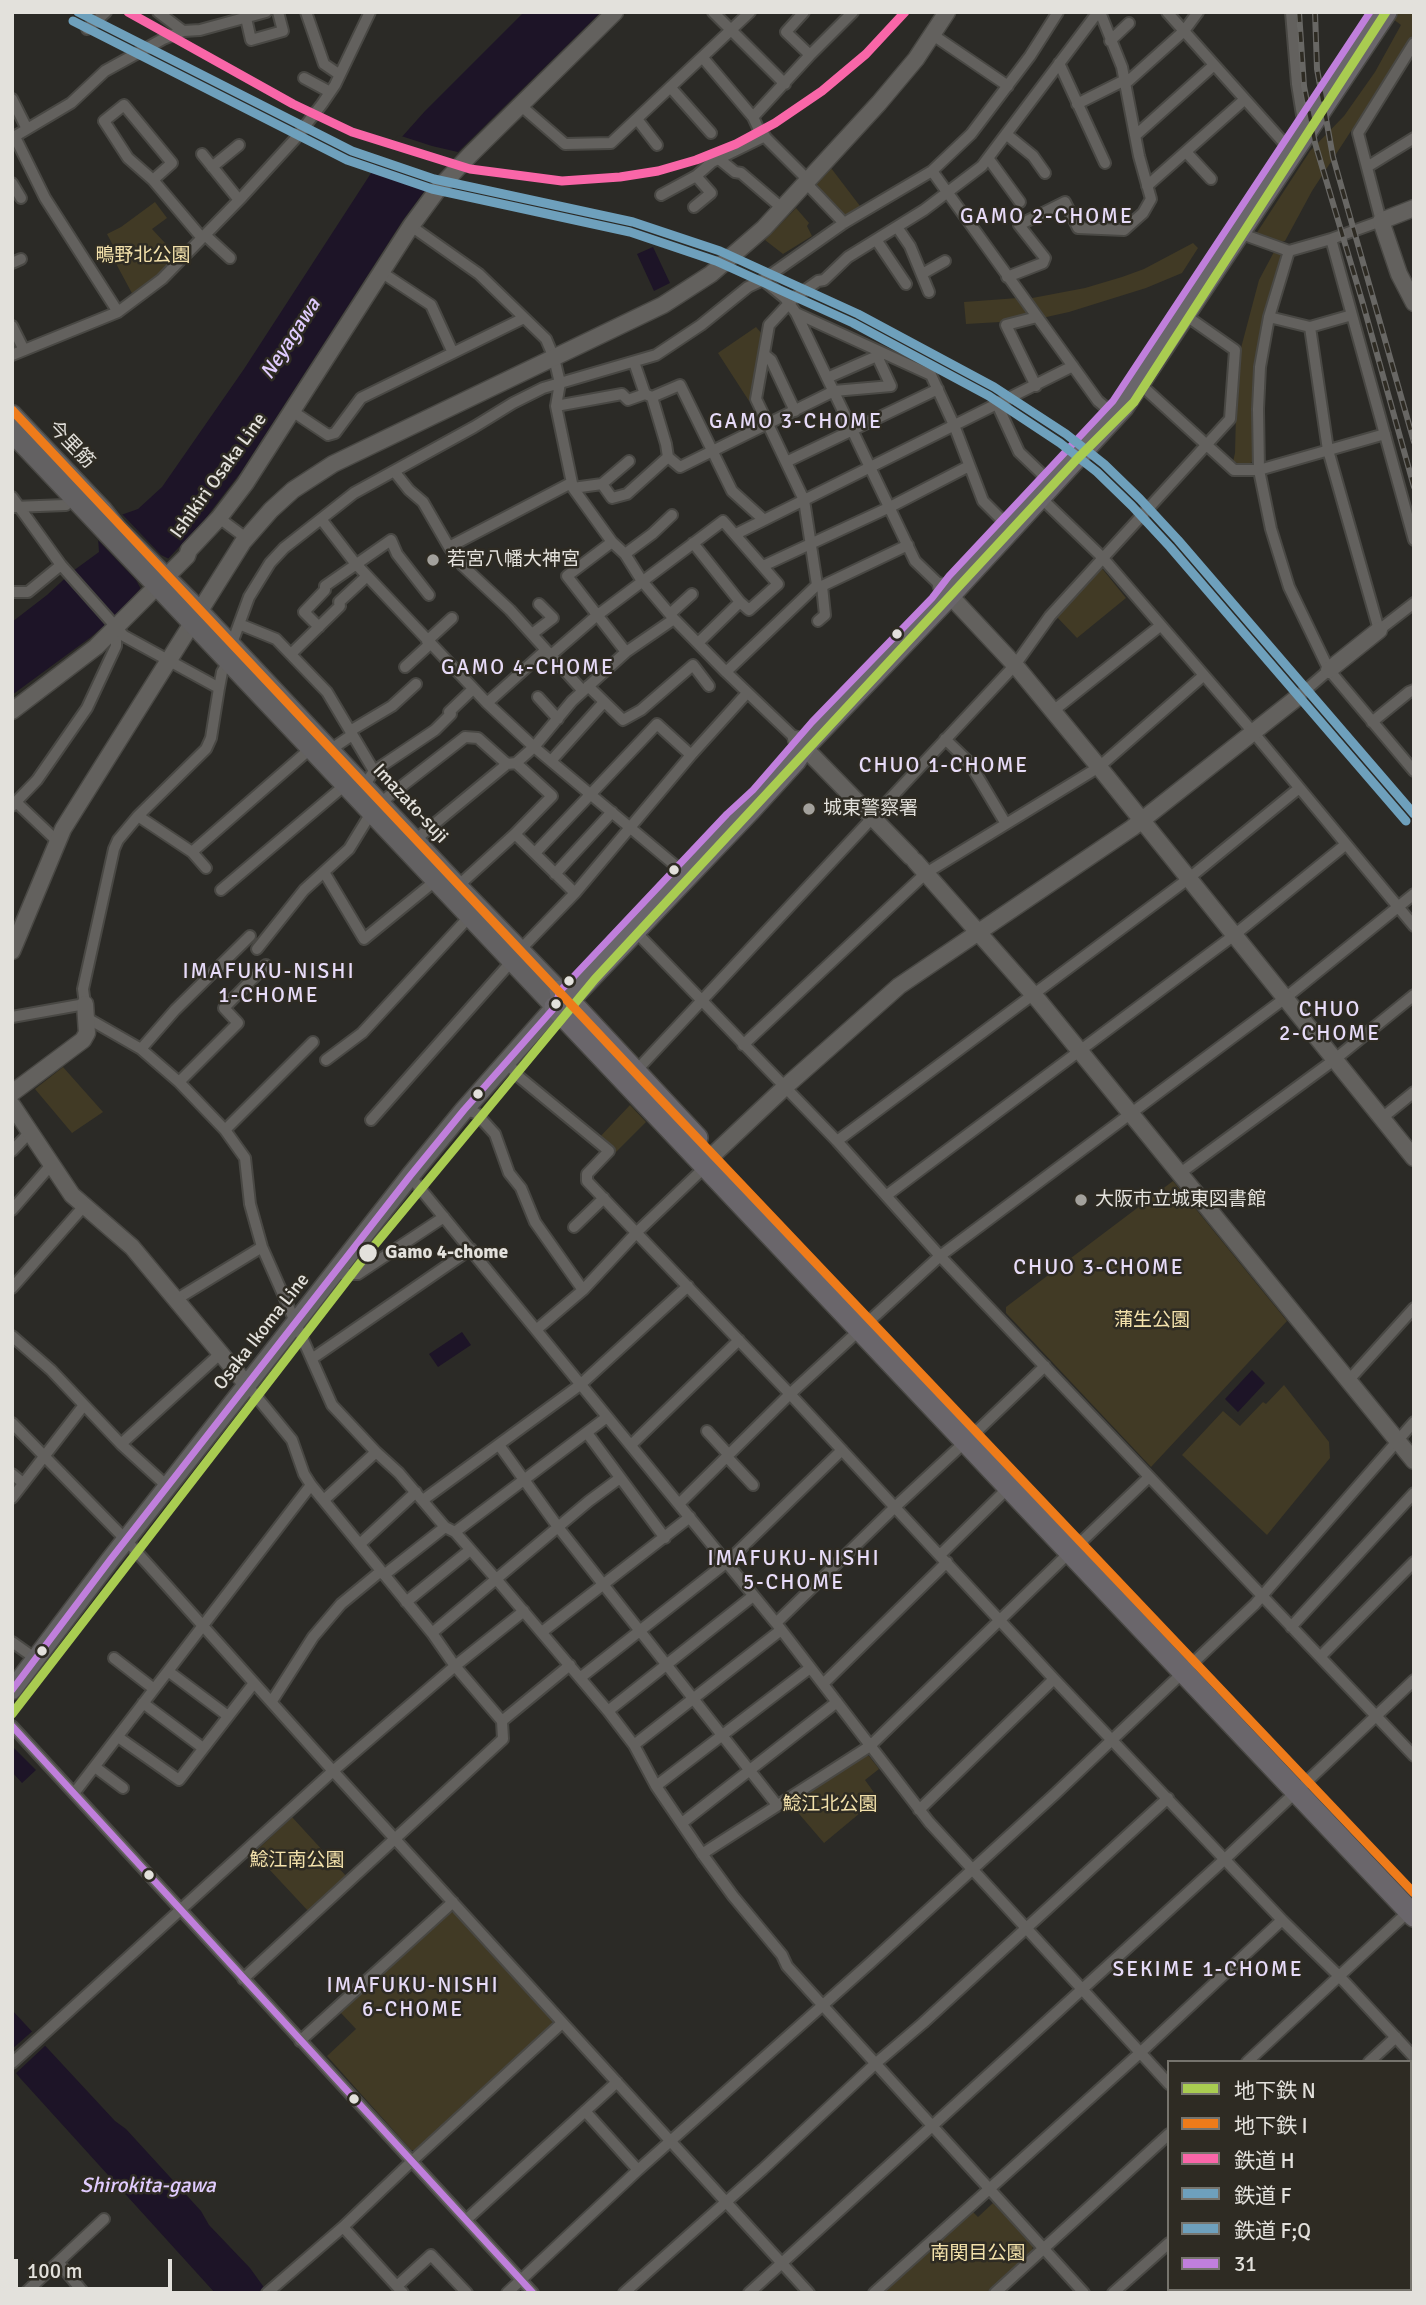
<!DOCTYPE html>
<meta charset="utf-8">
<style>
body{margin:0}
#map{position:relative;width:1426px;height:2305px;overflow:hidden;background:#2b2a26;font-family:Signika,"Noto Sans JP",sans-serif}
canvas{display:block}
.frame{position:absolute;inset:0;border:14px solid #e3e1dc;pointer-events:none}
.legend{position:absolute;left:1167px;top:2060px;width:245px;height:231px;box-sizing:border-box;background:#2e2b23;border:2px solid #76746d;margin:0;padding:9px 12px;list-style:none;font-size:21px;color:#e3e1dc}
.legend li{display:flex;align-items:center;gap:14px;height:35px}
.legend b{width:35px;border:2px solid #76746d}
.scale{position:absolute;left:14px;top:2259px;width:158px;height:32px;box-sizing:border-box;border:4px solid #e3e1dc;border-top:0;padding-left:9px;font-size:21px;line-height:24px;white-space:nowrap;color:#e3e1dc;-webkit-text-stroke:5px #2e2b23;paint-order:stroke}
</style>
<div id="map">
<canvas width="1426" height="2305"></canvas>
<div class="frame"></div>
<ul class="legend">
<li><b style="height:9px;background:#a9cc51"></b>地下鉄 N</li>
<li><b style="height:9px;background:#ee7b1a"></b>地下鉄 I</li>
<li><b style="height:9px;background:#f966a8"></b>鉄道 H</li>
<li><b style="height:9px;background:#6ea0bc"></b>鉄道 F</li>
<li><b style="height:9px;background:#6ea0bc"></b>鉄道 F;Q</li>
<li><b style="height:9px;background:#c07fdc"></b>31</li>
</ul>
<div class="scale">100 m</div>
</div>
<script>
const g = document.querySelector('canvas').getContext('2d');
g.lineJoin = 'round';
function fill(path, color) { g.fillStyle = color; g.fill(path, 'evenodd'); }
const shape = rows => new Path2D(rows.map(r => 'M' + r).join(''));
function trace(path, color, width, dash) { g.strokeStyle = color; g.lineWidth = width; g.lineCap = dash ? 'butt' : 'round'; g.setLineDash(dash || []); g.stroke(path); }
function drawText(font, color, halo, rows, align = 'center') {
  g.font = font + ' Signika,"Noto Sans JP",sans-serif'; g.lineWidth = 5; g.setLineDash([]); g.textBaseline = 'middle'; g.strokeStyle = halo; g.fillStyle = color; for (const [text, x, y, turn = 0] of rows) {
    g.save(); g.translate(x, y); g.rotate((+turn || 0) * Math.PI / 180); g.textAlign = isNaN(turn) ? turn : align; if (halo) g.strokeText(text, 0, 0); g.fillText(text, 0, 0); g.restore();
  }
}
fill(shape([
 [1398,12,1414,12,1414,33,1372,102,1353,131,1351,131,1312,191,1285,241,1281,242,1256,234,1310,151,1344,116,1375,72,1401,25,1393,19],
 [831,168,860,206,842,218,814,187],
 [155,202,167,218,152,229,178,257,155,280,134,297,113,258,118,255,107,234,121,227],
 [796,208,809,223,807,226,812,236,783,254,765,240],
 [1193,243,1198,248,1182,273,1146,288,1069,312,1042,318,1027,299,1085,288,1122,277,1144,269],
 [1275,250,1285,255,1261,338,1255,460,1249,464,1242,464,1233,462,1235,453,1237,375,1241,348,1259,280],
 [1018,298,1030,311,1029,315,1000,322,966,324,964,302],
 [756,327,763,335,761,353,749,401,718,353],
 [1100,566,1126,598,1077,638,1055,615],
 [63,1067,103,1112,72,1133,35,1089],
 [630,1105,646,1122,616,1152,598,1139],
 [1173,1181,1287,1321,1151,1467,1006,1313,1006,1307],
 [1284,1385,1329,1442,1330,1458,1267,1535,1182,1455,1223,1411,1240,1426,1263,1402,1266,1404],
 [864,1755,869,1756,879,1769,865,1780,878,1798,824,1843,788,1801],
 [292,1817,347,1877,309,1912,254,1853],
 [447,1912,458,1913,552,2017,552,2026,416,2150,411,2150,327,2056,356,2029,340,2012],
 [1414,2134,1414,2227,1410,2230,1410,2138],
 [993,2203,1033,2245,1032,2252,986,2293,884,2293,972,2211,978,2217]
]), '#413a25');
fill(shape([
 [524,12,601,12,457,153,432,181,403,220,241,472,205,519,115,616,91,637,12,695,12,622,47,595,73,571,99,552,98,537,121,515,138,509,162,487,244,369,375,167,425,111],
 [653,247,670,283,654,291,637,254],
 [462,1332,471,1345,438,1367,429,1354],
 [1252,1370,1265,1383,1238,1412,1225,1399],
 [12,1746,36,1770,22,1783,12,1772],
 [12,2010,115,2121,126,2129,201,2211,209,2225,250,2268,268,2293,215,2293,20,2078,12,2068]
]), '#1d1427');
fill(shape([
 [398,135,432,146,462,153,433,185,373,164],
 [120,512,161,555,169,559,141,589,136,580,94,536],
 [35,2029,48,2043,14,2075,12,2049]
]), '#2b2a26');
const street = shape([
 [158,12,183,31],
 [306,12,324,64,340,75],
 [713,12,785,84],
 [804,12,786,32,810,55],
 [1167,12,1284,143],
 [1291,12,1297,84,1302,115],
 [246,18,251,40,283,31,278,12],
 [87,29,106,12],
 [933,35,1008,86],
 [1110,41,1129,23],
 [703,58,753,117,760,132,808,180],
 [1059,63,1105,163],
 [304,78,330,92],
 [1125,84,1184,31,1198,12],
 [671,88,711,133],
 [12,99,27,129],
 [1077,104,1125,80],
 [520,105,565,144,611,143,750,12],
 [753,117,810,55,853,12],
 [637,119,657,145],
 [1006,134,1033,156,1045,173],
 [1136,135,1214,65],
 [15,137,45,198,118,312],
 [12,138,71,103,105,71,163,39,183,31,200,30,266,12],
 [1186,152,1211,179],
 [202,154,239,200],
 [988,158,1020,202],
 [719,159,735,172,741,173,776,203],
 [212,167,239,145],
 [1367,167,1414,138],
 [932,171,1098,401,1116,416],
 [153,180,172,163,124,105,104,121,128,158,153,180,202,238],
 [12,183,21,198],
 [806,183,844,223],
 [1147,186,1244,100],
 [661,195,696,176,712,162,765,136],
 [694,207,711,193,696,176],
 [411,226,479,274,546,339,554,358,560,383,556,406,573,488,612,542,625,554,642,581,674,619,726,672,796,739],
 [897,227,910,246,929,292],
 [1239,233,1289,251,1331,239,1381,221,1358,133,1414,43],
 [205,235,230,258],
 [1331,239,1414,540],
 [877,241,906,284],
 [1289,251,1269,317,1260,367,1258,409,1259,470,1271,529,1289,587,1329,670,1414,771],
 [12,263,21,259],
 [381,272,431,305,453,353],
 [922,274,945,261],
 [1007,277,1043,263,1045,258,1019,225,1065,202,1078,228,1124,230,1143,213,1151,199,1139,156,1122,67,1100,12],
 [763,280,785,298,796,313,931,375,954,425,983,501,1002,520],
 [796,313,915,561,941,586],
 [1269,317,1310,327,1352,315],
 [12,326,24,350],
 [1310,327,1328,450,1379,630,1414,603],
 [12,355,118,312,162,279,242,197,295,139,322,104,335,85,370,12],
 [765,355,771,360,795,411],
 [634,362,645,394,652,397,680,385,732,491,764,520],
 [827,378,877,356,880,352],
 [1140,384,1234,470,1259,470,1385,434],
 [1036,386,1006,325,1037,317],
 [652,397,666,444,668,457],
 [997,404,1019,452,1043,475],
 [556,406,622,394,628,400,645,394],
 [292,411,328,435,335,433,361,398,524,318],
 [786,462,938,389],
 [394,471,409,490,423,502,449,547,463,566,510,610,583,691],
 [602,484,629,461],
 [573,488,602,484,612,498,627,494,668,457,680,467,834,391,891,386,877,356],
 [12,497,61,565,124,636,219,688,222,672,228,662,231,646,249,597,270,563,284,548,354,493,474,427,513,403,543,388,656,355,701,325,748,287,763,280,844,223,932,171,971,134,1030,56,1058,12],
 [1040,497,1102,557,1253,732,1414,926],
 [13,507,66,505],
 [219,518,246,538],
 [321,519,355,563,487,703,534,747,677,867],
 [736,534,1073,366],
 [612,542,567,576,626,652],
 [693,543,740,602],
 [449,547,571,483],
 [625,554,652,534,672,515],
 [763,566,890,507,969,466],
 [817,585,822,586,908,545],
 [12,592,28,592,61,565],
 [670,614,692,594],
 [818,621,825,615,822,586],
 [239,624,276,639,327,692,374,771],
 [319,627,304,612,325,590,325,586,391,540,397,554,429,595],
 [532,634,553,618,539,604],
 [427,641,452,618],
 [291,654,340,606,339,602,367,576],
 [550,656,595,617,723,521,778,584,749,610,740,602,698,643],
 [405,667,430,644],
 [726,672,817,585,804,500,756,399,769,325,794,298,818,281,824,280,848,257,924,210,982,166,1098,12],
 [588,686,623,720,641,710,693,665,709,686],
 [538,697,558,719],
 [1294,700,1329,670],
 [487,703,546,650],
 [1053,711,1160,626],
 [1372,722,1409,692,1414,690],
 [350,731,392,706,416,684],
 [945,739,969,762,1006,824],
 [330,750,352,735],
 [551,761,604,702],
 [364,786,374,771,435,730,451,714,449,712,473,689],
 [16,802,57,841],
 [12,806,37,780,87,708,116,646,116,628],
 [138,816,192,852,206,868],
 [515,834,575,893],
 [415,840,507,764,516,763,534,747,572,701,626,652,674,619],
 [192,852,310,749],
 [535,853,657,724,691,755],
 [324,872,364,939,435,881],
 [555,874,612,812],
 [458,886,515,834,552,796,516,763],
 [221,890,345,785],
 [634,930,837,1141,940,1256,1414,1756],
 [257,949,304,890,349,849,371,813,389,796,465,737,478,738,507,764],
 [520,950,575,893,691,755,747,693],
 [12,1017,85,1004,83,989,114,849,118,840,138,816,206,749,211,738,219,688],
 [87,1018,141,1049,179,1082,225,1130,245,1158,250,1204,262,1247,332,1405,376,1452,399,1473,445,1527,455,1532,497,1580,608,1711,634,1745,656,1786,703,1855,733,1896,782,1955,787,1966,1084,2293],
 [743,1045,926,873,1099,767,1203,676],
 [141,1049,175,1010,250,936],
 [326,1060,362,1033,469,917],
 [507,1061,518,1076,609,1151,587,1174,587,1181,790,1394,1054,1679,1282,1920,1340,1977,1414,2057],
 [636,1071,1015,665,1050,616,1230,419,1235,350,1185,315],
 [179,1082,238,1023,224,1008,266,965],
 [464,1110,476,1113,495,1134,509,1173,521,1188,535,1222,583,1290],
 [1382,1118,1414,1092],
 [371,1120,511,962],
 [225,1130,313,1042],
 [837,1141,1188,879,1298,789],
 [12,1151,30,1132],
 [1179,1174,1334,1060,1414,995],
 [410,1176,776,1623,929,1822,1169,2084],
 [887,1195,1233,936,1345,845],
 [12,1210,51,1165],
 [574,1227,604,1198],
 [335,1274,358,1274,444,1217],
 [12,1288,84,1206],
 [177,1299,262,1247],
 [536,1330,583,1290,637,1232,705,1167],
 [12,1336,51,1370,121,1444,168,1487],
 [313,1358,471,1249],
 [1348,1381,1414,1308],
 [12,1423,126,1540,333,1771,809,2293],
 [707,1431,729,1455],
 [587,1433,665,1538],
 [975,1433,1045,1366],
 [121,1444,222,1352],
 [499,1445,558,1527,777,1805],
 [631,1445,739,1340],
 [727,1457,753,1485],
 [12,1474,23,1483],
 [12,1498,84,1405],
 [324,1500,376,1452],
 [423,1500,580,1385,688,1286],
 [679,1504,790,1394,940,1256,1284,999,1414,894],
 [455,1532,607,1417],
 [360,1544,416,1492],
 [1079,1544,1149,1477],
 [940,1555,1009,1487],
 [384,1575,445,1527],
 [406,1602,470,1550],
 [776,1623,895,1507,966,1441],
 [1291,1627,1414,1493],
 [542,1632,690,1517],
 [432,1633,589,1501,620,1478],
 [12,1642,36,1659],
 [1320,1657,1414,1562],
 [114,1658,154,1689],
 [168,1671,228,1716],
 [580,1678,727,1562,842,1450],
 [823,1684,947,1562],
 [272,1701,313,1637,341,1604,381,1571],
 [143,1703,203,1748],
 [608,1711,753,1596],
 [502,1721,570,1665],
 [12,1726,533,2293],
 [118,1737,179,1780,254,1683],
 [634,1745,781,1630],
 [95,1767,123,1788],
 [656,1786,810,1668],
 [75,1792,311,1485],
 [919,1810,1054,1679],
 [682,1823,837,1702],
 [702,1854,870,1746,1070,1552],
 [243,1979,503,1739,502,1721,455,1666,432,1633,311,1485,304,1474,292,1440,247,1385],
 [300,2041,453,1902],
 [1247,2062,1409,1911],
 [1369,2062,1396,2037],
 [12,2063,333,1771,455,1666,524,1611],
 [585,2111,638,2170],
 [1410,2129,1414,2126],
 [467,2219,617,2082],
 [343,2227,403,2293],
 [1410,2238,1414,2235],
 [58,2262,84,2293],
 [397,2286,431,2255,467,2293],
 [25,2293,104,2219],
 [267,2293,343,2227,411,2162,562,2023],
 [507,2293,638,2170,869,1964,1055,1794,1255,1604,1414,1422],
 [624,2293,763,2169,875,2064,923,2023,1168,1798],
 [749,2293,1225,1859,1414,1680],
 [874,2293,1141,2052,1282,1920],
 [995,2293,1169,2134],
 [1113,2293,1169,2243],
 [1232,2293,1236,2289],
 [1351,2293,1355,2289]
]);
const secondary = shape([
 [1414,208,1381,221,1399,274,1414,303],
 [941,586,1015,665,1099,767,1414,1158],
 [1329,670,1379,630],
 [12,711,96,647,187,556,189,550,219,518,245,484,411,226,439,188,470,155,615,12],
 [796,739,911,857],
 [915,861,1039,1001,1414,1461],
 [12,951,63,829,243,542,271,510,293,490,333,464,663,305,711,274,764,228,879,103,916,59,947,12],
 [12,1093,83,1040,87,1033,85,1004],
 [12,1105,72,1195,132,1247,247,1385],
 [713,1155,785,1087,899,986,1132,828,1294,700]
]);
const primary = shape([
 [12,414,103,510,117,528,190,601,458,886,560,991],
 [12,433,555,1007,464,1110,410,1176,110,1560,12,1690]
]);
const highway = shape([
 [560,991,697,1138],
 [555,1007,569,1000,751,809,795,761,805,746,949,596,1123,407,1386,12],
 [555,1007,1414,1916]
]);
trace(street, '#494844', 14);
trace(secondary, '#494844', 19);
trace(primary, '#494844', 21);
trace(highway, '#494844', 24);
trace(street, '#63615e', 10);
trace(secondary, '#63615e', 16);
trace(primary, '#636162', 18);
trace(highway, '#6a666b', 21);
const rail = shape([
 [1299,12,1304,86,1315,143,1363,304,1414,487],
 [1315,12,1317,69,1333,157,1414,442]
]);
trace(rail, '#686764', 6);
trace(rail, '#2e2b23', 3.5, [10]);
trace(shape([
 [12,1690,110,1560,410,1176,464,1110,555,1007,560,991,727,814,753,790,812,722,932,598,949,576,1113,401,1370,12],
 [12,1726,533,2293]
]), '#c07fdc', 7);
trace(shape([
 [128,12,293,104,352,132,470,169,562,181,620,177,658,171,696,160,736,144,775,123,822,91,866,54,905,12]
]), '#f966a8', 9);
trace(shape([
 [78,12,352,151,434,179,633,222,720,251,858,314,994,387,1066,434,1104,464,1140,499,1178,540,1414,814]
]), '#6ea0bc', 9);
trace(shape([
 [73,21,347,160,432,189,630,232,716,261,853,323,989,396,1060,443,1097,472,1132,506,1170,547,1406,821]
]), '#6ea0bc', 9);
trace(shape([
 [12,1714,368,1253,595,979,1077,459,1134,402,1386,12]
]), '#a9cc51', 9);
trace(shape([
 [12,410,643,1081,1414,1893]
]), '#ee7b1a', 9);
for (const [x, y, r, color] of [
 [433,560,7,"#a3a19c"],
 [897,634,6,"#e3e1dc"],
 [809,809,7,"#a3a19c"],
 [674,870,6,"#e3e1dc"],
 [569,981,6,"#e3e1dc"],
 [556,1004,6,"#e3e1dc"],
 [478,1094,6,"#e3e1dc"],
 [1081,1200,7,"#a3a19c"],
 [368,1253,10,"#e3e1dc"],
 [42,1651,6,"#e3e1dc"],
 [149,1875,6,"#e3e1dc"],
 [354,2099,6,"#e3e1dc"]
]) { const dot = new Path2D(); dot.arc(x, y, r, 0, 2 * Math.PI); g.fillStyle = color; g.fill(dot); trace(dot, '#2e2b23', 2.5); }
drawText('19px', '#f3e1ab', '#2e2b23', [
 ["鴫野北公園",143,256],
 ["蒲生公園",1152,1321],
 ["鯰江北公園",830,1805],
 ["鯰江南公園",297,1861],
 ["南関目公園",978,2254]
]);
drawText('19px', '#e3e1dc', '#2e2b23', [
 ["今里筋",71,445,46],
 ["Ishikiri Osaka Line",219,476,-54],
 ["Imazato-suji",410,804,47],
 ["Osaka Ikoma Line",262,1332,-52]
]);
drawText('19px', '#e3e1dc', '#2e2b23', [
 ["若宮八幡大神宮",447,560],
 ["城東警察署",823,809],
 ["大阪市立城東図書館",1095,1200]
], 'left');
drawText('bold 19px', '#e3e1dc', '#2e2b23', [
 ["Gamo 4-chome",385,1253]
], 'left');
g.letterSpacing = '2px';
drawText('21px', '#e7dbf8', '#2e2b23', [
 ["GAMO 2-CHOME",1047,217],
 ["GAMO 3-CHOME",796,422],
 ["GAMO 4-CHOME",528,668],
 ["CHUO 1-CHOME",944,766],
 ["IMAFUKU-NISHI",269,972],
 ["1-CHOME",269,996],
 ["CHUO",1330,1010],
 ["2-CHOME",1330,1034],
 ["CHUO 3-CHOME",1099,1268],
 ["IMAFUKU-NISHI",794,1559],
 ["5-CHOME",794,1583],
 ["SEKIME 1-CHOME",1208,1970],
 ["IMAFUKU-NISHI",413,1986],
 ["6-CHOME",413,2010]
]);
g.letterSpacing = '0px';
drawText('italic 21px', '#e1ccff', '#2e2b23', [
 ["Neyagawa",291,339,-57],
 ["Shirokita-gawa",148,2186]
]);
</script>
